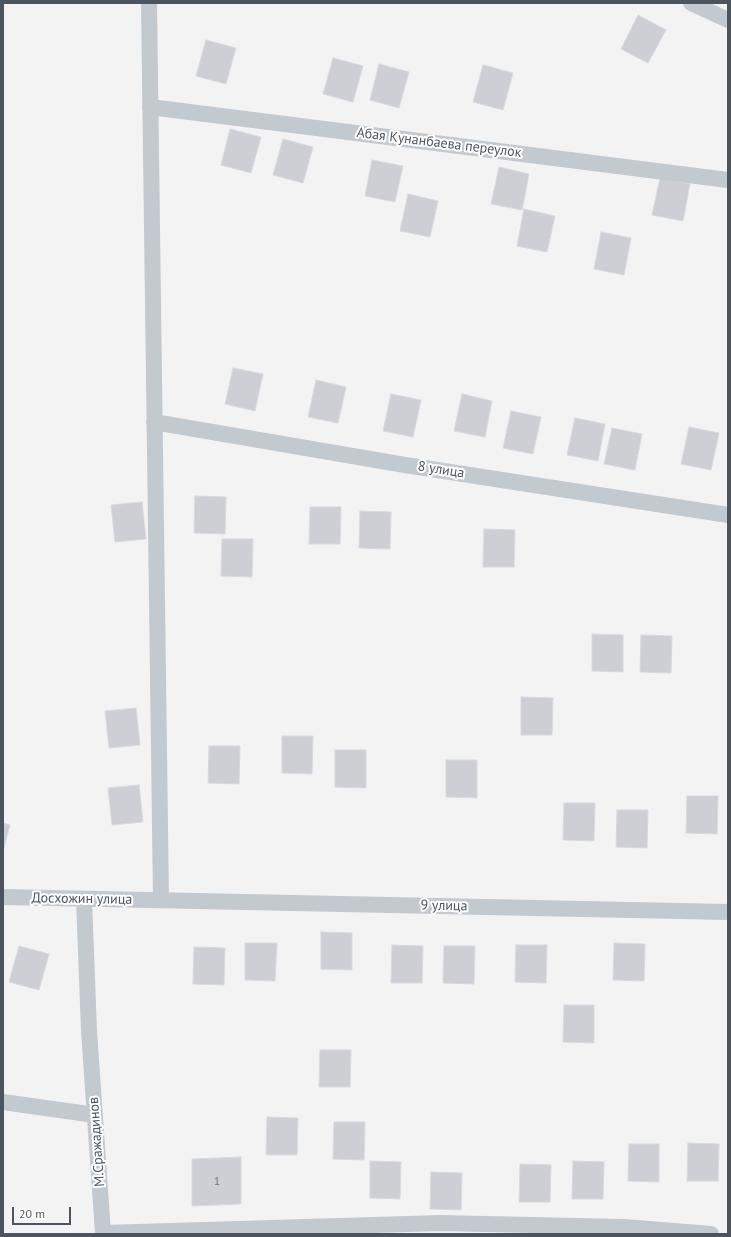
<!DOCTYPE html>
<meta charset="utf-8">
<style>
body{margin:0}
#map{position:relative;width:731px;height:1237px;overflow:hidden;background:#f4f3f3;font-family:"PT Sans",sans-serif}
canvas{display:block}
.frame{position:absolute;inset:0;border:4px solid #4c555e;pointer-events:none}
.scale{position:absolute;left:12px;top:1207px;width:59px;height:18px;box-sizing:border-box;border:2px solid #4c555e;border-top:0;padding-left:5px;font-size:12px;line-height:14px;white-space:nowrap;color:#4c555e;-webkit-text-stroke:3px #fff;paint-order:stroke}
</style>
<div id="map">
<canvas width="731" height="1237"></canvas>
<div class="frame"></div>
<div class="scale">20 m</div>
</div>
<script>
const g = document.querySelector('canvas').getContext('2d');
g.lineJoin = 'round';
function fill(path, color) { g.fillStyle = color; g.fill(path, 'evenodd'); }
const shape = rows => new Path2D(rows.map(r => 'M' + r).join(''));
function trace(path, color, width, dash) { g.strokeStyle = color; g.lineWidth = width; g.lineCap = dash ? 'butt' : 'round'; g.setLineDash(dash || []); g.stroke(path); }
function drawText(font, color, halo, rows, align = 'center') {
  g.font = font + ' "PT Sans",sans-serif'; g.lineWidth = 4; g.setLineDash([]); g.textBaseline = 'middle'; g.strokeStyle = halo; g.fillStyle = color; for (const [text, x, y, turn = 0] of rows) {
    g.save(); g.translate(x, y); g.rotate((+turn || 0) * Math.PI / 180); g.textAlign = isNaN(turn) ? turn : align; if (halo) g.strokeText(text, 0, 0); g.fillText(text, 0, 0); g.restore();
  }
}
const building = shape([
 [638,15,666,30,648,63,621,49,638,15],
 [206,40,236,48,226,84,196,76,206,40],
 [333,58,363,66,353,102,323,94,333,58],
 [379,64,409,72,399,108,370,100,379,64],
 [483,65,513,73,503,110,473,102,483,65],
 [230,129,261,137,251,173,221,165,230,129],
 [283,139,313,147,303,183,273,175,283,139],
 [372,160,403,166,395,202,365,196,372,160],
 [499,167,529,174,522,210,491,204,499,167],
 [660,178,690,184,683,221,652,215,660,178],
 [408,194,438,201,430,237,400,231,408,194],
 [524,209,555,216,547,252,517,246,524,209],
 [601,232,631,238,624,275,594,269,601,232],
 [233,368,263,374,255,411,225,404,233,368],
 [316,380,346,387,338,423,308,417,316,380],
 [391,394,421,400,413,437,383,431,391,394],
 [462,394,492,401,485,437,454,431,462,394],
 [511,411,541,417,533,454,503,448,511,411],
 [575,418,605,424,598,461,567,455,575,418],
 [689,427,719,433,711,470,681,464,689,427],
 [612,428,642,434,635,470,604,464,612,428],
 [195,496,226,497,225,534,194,533,195,496],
 [142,502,146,539,115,542,111,505,142,502],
 [310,507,341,507,340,544,309,544,310,507],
 [360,511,391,512,390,549,359,548,360,511],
 [484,529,515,530,514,567,483,567,484,529],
 [222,539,253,539,252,577,221,576,222,539],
 [592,634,623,635,623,672,592,671,592,634],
 [641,635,672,636,671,673,640,672,641,635],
 [521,697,553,698,552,735,521,735,521,697],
 [136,708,140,745,109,748,105,711,136,708],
 [282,736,313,736,312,774,282,773,282,736],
 [209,746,240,746,239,784,208,783,209,746],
 [335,750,366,750,366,788,335,787,335,750],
 [446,760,477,760,477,798,446,797,446,760],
 [139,785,143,822,112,825,108,788,139,785],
 [687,796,718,796,717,834,686,833,687,796],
 [564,803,595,803,594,841,563,840,564,803],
 [617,810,648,810,647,848,616,847,617,810],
 [3,823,10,825,3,852,3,823],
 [321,932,352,933,352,970,321,969,321,932],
 [245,943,277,943,275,981,245,980,245,943],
 [614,943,645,944,644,981,613,980,614,943],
 [392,945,423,946,422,983,391,983,392,945],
 [516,945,547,945,546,983,515,982,516,945],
 [19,946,49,954,39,990,9,982,19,946],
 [444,946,475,946,474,984,443,983,444,946],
 [194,947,225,948,224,985,193,984,194,947],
 [564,1005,594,1005,594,1043,563,1042,564,1005],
 [320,1050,351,1050,350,1087,319,1087,320,1050],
 [267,1117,298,1118,297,1155,266,1155,267,1117],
 [334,1122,365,1122,364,1160,333,1159,334,1122],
 [688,1143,719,1144,718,1181,687,1181,688,1143],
 [629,1144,659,1144,659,1182,628,1181,629,1144],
 [241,1157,241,1204,192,1206,192,1159,241,1157],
 [370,1161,401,1162,400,1199,370,1198,370,1161],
 [573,1161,604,1162,603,1199,572,1199,573,1161],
 [520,1164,551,1165,550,1202,519,1202,520,1164],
 [431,1172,462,1173,461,1210,430,1209,431,1172]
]);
fill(building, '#cdcfd4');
trace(building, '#d7d9dd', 1);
trace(shape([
 [149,3,161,900],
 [691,3,728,20],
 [150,107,728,180],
 [154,422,405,465,728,515],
 [3,897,728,912],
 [84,899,89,1031,103,1233,441,1223,624,1227,711,1234],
 [3,1102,95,1115]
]), '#c2c9cf', 16);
drawText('12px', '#6c747c', null, [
 ["1",217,1182]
]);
drawText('14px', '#4c555e', '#fff', [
 ["Абая Кунанбаева переулок",439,143,7],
 ["8 улица",441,470,9],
 ["Досхожин улица",82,899,1],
 ["9 улица",444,906,1],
 ["М.Сражадинов",97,1142,-94]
]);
</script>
